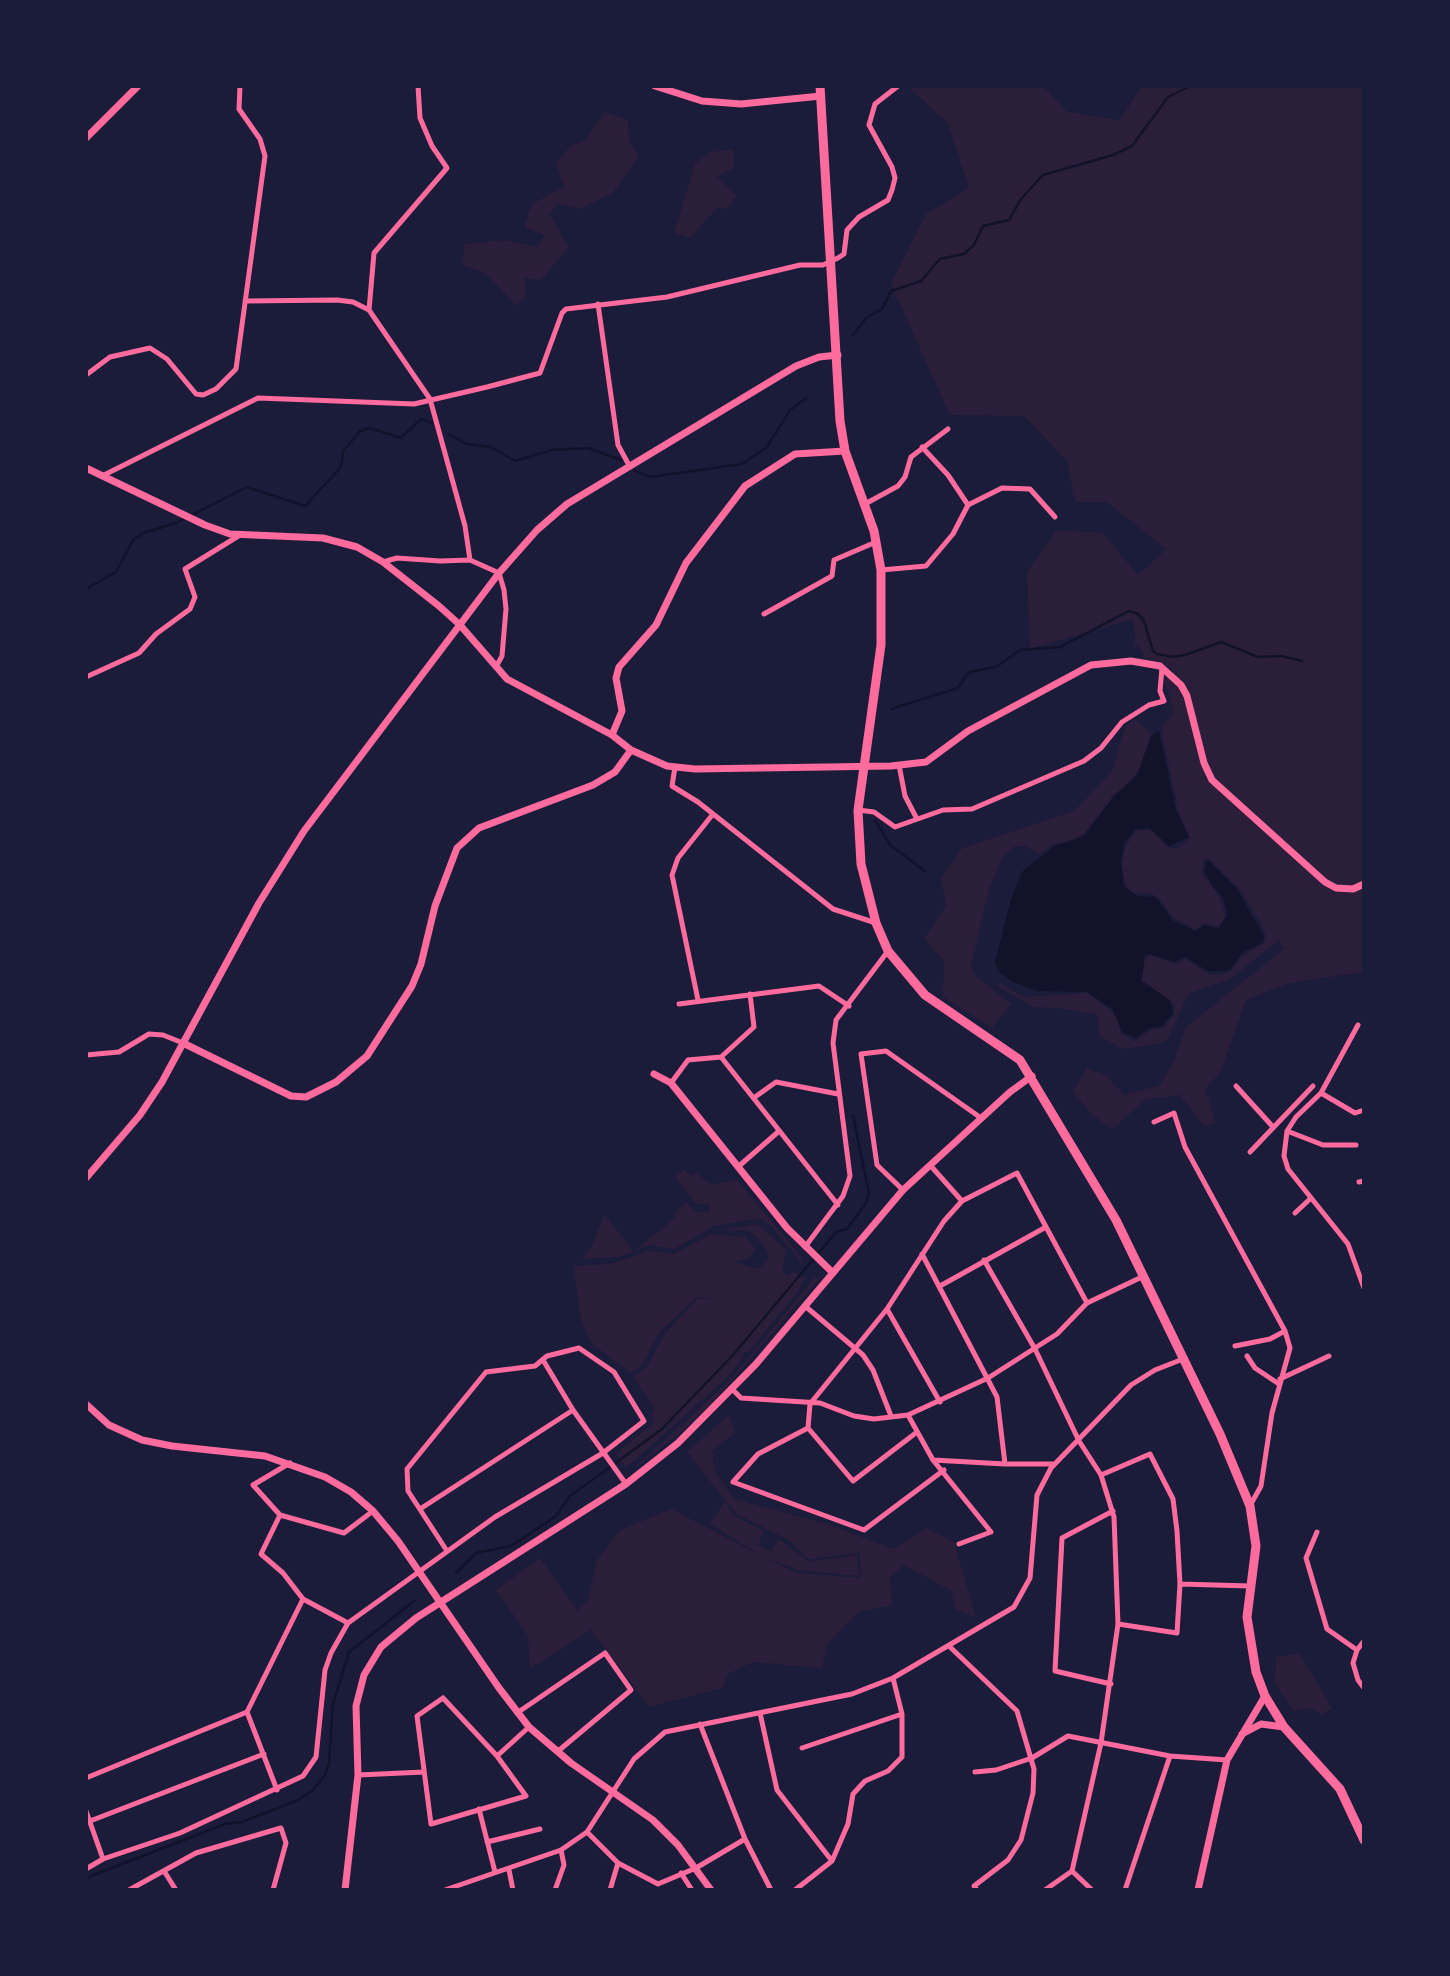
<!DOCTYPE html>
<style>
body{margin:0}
#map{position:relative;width:1450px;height:1976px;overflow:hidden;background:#1b1b3a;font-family:"Crimson Pro",serif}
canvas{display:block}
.frame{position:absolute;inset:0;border:88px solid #1b1b3a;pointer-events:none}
</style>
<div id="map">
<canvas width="1450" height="1976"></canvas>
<div class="frame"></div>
</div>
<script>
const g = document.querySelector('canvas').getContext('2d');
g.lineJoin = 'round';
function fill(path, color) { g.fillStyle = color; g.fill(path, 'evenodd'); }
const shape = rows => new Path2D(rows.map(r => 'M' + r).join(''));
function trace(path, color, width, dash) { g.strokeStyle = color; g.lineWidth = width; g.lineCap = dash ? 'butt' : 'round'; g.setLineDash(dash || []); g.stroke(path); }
fill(shape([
 [907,86,1043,86,1067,112,1120,120,1142,86,1364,86,1364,972,1289,983,1246,1000,1220,1073,1205,1089,1216,1123,1204,1126,1180,1095,1146,1099,1112,1129,1091,1114,1073,1091,1087,1068,1107,1076,1124,1095,1160,1085,1174,1061,1186,1027,1284,949,1279,940,1230,979,1189,993,1166,1042,1143,1046,1122,1049,1100,1036,1097,1015,1067,1009,1034,1007,997,986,999,982,1024,997,1086,993,1107,1007,1116,1017,1121,1033,1135,1041,1150,1030,1165,1027,1174,1015,1175,1005,1142,980,1145,959,1150,955,1176,964,1185,959,1210,975,1220,975,1231,971,1242,956,1264,943,1266,937,1261,922,1241,891,1208,858,1203,860,1202,873,1220,898,1225,918,1218,927,1204,923,1195,930,1172,916,1160,899,1152,894,1131,892,1126,886,1122,866,1125,848,1136,830,1153,831,1170,849,1179,847,1190,838,1179,813,1161,728,1174,713,1165,680,1174,671,1162,663,1143,657,1143,652,1135,644,1133,619,1030,649,1027,572,1057,530,1103,533,1138,575,1166,549,1107,502,1075,502,1067,461,1024,416,950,415,891,284,926,214,969,188,948,123],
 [604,112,628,120,629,140,639,156,613,193,579,209,558,204,549,214,569,247,541,280,524,278,526,297,516,306,487,274,463,265,464,244,505,240,538,247,544,235,524,227,532,204,564,187,556,163,570,146,585,141],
 [734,149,734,168,717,176,737,196,727,209,717,208,690,238,674,233,695,164,710,152],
 [1136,719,1151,734,1139,770,1125,787,1114,795,1085,833,1076,839,1052,845,1039,854,1025,846,1013,847,1002,857,989,890,971,963,975,975,1011,1004,992,1028,943,997,944,961,924,939,946,906,941,879,962,848,1074,811,1112,772,1126,725],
 [684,1169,691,1177,697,1172,706,1181,713,1184,737,1180,803,1259,801,1261,770,1225,763,1220,752,1219,714,1226,674,1249,649,1245,620,1257,581,1259,592,1246,604,1214,634,1251,676,1217,674,1213,687,1202,694,1211,709,1213,710,1205,696,1204,675,1177],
 [758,1224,786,1250,782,1270,787,1275,795,1272,805,1279,797,1293,749,1352,744,1352,740,1362,728,1377,626,1468,616,1454,655,1421,651,1414,655,1409,633,1376,647,1367,664,1335,698,1298,724,1299,697,1297,659,1333,642,1365,631,1373,591,1343,580,1316,574,1266,610,1264,648,1251,674,1254,711,1234,745,1237,756,1249,750,1258,733,1262,758,1269,768,1259,768,1252,757,1237,749,1231,718,1230],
 [815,1277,819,1279,716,1399,683,1431,630,1472,730,1380],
 [729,1415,735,1433,712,1451,716,1473,735,1499,830,1525,894,1549,926,1528,954,1542,976,1618,955,1609,952,1591,904,1565,890,1577,892,1605,859,1612,827,1644,822,1668,753,1662,728,1674,723,1688,649,1707,591,1630,530,1669,528,1636,496,1590,540,1558,577,1610,588,1600,597,1560,620,1530,671,1509,796,1573,861,1578,859,1553,808,1559,790,1541,736,1514,687,1452],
 [725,1501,734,1516,764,1531,758,1545,771,1551,779,1539,808,1561,857,1555,859,1576,798,1570,766,1558,710,1524],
 [1300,1654,1332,1708,1323,1715,1311,1708,1294,1711,1275,1683,1276,1657]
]), '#2a1e3b');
fill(shape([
 [1159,731,1176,810,1189,837,1169,846,1149,828,1135,829,1124,844,1121,862,1124,886,1137,896,1156,897,1172,920,1195,931,1204,925,1218,928,1227,916,1223,897,1213,887,1204,870,1208,860,1237,889,1264,936,1263,942,1242,953,1231,969,1225,971,1208,971,1185,957,1175,962,1149,954,1145,956,1141,981,1170,1000,1173,1013,1161,1027,1149,1028,1136,1038,1123,1033,1112,1009,1087,992,1036,991,1013,982,999,972,995,963,1011,899,1022,872,1054,846,1084,836,1114,796,1137,775,1151,736]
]), '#12122b');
trace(shape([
 [853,335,866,318,882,309,891,291,921,281,940,259,964,254,974,245,983,226,1009,220,1021,199,1043,175,1113,155,1132,146,1168,97,1190,86],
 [449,434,466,444,491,447,515,461,552,450,588,448,621,460],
 [635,471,650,477,742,464,767,447,790,410,806,398],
 [86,589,116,572,133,540,143,533,176,523,247,487,305,506,341,467,343,451,360,431,370,428,401,438,421,419,432,423],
 [891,709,958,688,969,672,996,667,1020,650,1060,647,1129,611,1138,614,1144,621,1153,651,1157,654,1173,657,1185,655,1221,642,1258,657,1281,656,1302,661],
 [875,820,890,845,925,871],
 [456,1573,476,1553,511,1546,556,1516,570,1496,661,1430,733,1355,836,1232,847,1229,866,1203,869,1194,853,1115],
 [86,1878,225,1824,242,1822,298,1800,312,1791,325,1775,329,1764,333,1704,349,1652,414,1601]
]), '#12122b', 2.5);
trace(shape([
 [245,301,337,300,353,302,369,310,430,399,465,526,470,560],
 [598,304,618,445,630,467],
 [369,310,374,253,447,168,432,146,420,118,418,86],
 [86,375,110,357,150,348,167,359,196,394,203,395,216,389,236,369,265,156,260,139,239,109,240,86],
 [922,447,948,475,968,505],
 [102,476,258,398,414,404,487,387,540,373,562,313,566,309,667,297,800,265,823,265,838,258,844,254,847,230,859,217,888,200,892,190,895,178,892,167,869,125,875,104,898,86],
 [865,504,898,486,905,477,911,457,948,429],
 [383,562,397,558,440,561,470,560,499,573,504,590,506,609,502,656,496,667],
 [881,570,926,566,953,534,968,505,1002,488,1030,489,1055,517],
 [764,614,832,576,834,560,876,542],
 [86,677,139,653,156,634,190,609,195,597,185,569,240,535],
 [899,765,905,796,917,819],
 [675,767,672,786,698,802,833,909,876,923],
 [858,810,874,812,895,827,943,810,972,809,1084,761,1101,748,1122,722,1149,705,1164,701,1160,691,1162,668],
 [698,1000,672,875,678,858,713,814],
 [679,1004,819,986,849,1006],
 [86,1055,119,1052,149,1034,163,1035,183,1043],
 [721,1057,838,1205],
 [671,1083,688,1060,721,1057,754,1027,750,994],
 [1236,1086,1273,1127],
 [1321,1093,1358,1025],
 [755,1097,776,1082,838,1094],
 [1364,1110,1355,1113,1321,1093,1296,1117,1287,1131,1284,1156,1288,1169,1348,1244,1364,1288],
 [1154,1122,1174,1113,1185,1147,1285,1331,1290,1348,1272,1413,1261,1486,1251,1504],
 [1287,1131,1323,1145,1356,1145],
 [1250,1152,1313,1086],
 [930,1165,962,1201],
 [739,1166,778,1132],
 [1359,1182,1364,1181],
 [903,1190,877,1165,861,1054,886,1051,981,1118],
 [1295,1213,1311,1198],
 [805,1247,843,1196,850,1176,833,1043,836,1020,888,951],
 [922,1254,997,1397,1005,1464,933,1460],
 [984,1260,1035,1349,1079,1441,1101,1475,1114,1517,1118,1624,1101,1743,1072,1871,1045,1890],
 [940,1286,1046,1227],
 [805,1306,863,1355,873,1370,891,1416],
 [887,1309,940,1402],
 [1235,1346,1270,1339,1285,1331],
 [1247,1356,1255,1368,1279,1384],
 [543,1360,573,1410,626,1484],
 [1280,1379,1329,1356],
 [733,1390,741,1398,820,1403,854,1416,874,1419,908,1415,988,1378,1057,1334,1087,1303,1144,1276],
 [908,1415,933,1460,991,1532,959,1544],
 [808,1428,853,1481,917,1432],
 [290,1463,253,1485,280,1515,344,1533,373,1511],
 [1005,1464,1054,1464],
 [944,1470,864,1530,733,1482,758,1454,808,1428,810,1404,887,1309,944,1221,962,1201,1017,1173,1087,1303],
 [1101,1475,1150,1454,1173,1499,1177,1531,1180,1584,1177,1633,1118,1624],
 [420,1509,573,1410],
 [280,1515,261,1554,283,1573,303,1599,348,1623],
 [1317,1532,1306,1558,1327,1629,1357,1650],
 [1180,1584,1250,1586],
 [1364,1641,1357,1650,1353,1663,1358,1680,1364,1688],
 [949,1646,1017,1711,1034,1769,1033,1793,1021,1840,1008,1860,974,1886,977,1890],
 [1111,1684,1055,1671,1062,1538,1113,1511],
 [443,1698,497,1756,526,1796,431,1824,417,1716,443,1698],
 [247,1712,277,1790],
 [517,1713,605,1653,631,1690,557,1752],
 [760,1713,777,1790,832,1861],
 [700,1724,745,1839,771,1890],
 [802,1748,902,1714],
 [497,1756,529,1727],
 [975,1772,996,1770,1032,1758,1068,1736,1170,1756,1227,1760],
 [358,1775,424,1772],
 [86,1778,247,1712,303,1599],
 [479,1809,495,1872],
 [86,1811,103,1859,180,1833,303,1776,316,1757,325,1670,331,1653,348,1623,495,1517,603,1453,644,1421,614,1372,579,1348,547,1356,535,1366,486,1372,407,1469,408,1491,447,1551],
 [90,1821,264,1754],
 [587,1832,618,1863,658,1884],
 [487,1842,540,1829],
 [86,1869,103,1859],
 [509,1870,513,1890],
 [164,1871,176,1890],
 [1072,1871,1092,1890],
 [681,1873,692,1890],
 [658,1884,696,1868,745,1839],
 [129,1890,196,1853,281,1828,286,1843,273,1890],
 [445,1890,561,1850,587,1832,634,1759,665,1732,852,1694,893,1678,1014,1607,1030,1578,1037,1495,1051,1468,1131,1385,1155,1370,1183,1359],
 [555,1890,564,1865,561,1850],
 [610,1890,618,1863],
 [795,1890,832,1861,848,1824,853,1794,865,1781,888,1771,902,1757,902,1714,893,1678],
 [1125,1890,1170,1756]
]), '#ff6b9d', 5);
trace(shape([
 [655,86,702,101,741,104,821,96],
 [86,138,138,86],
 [86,468,205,525,230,534,323,538,357,547,383,562,439,606,460,625,507,679,612,735,631,750,667,766,695,769,891,766,926,762,968,731,1091,665,1131,661,1160,666,1181,685,1187,696,1204,763,1212,780,1325,882,1336,888,1353,889,1364,884],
 [612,735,622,711,616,678,619,667,656,625,686,563,745,486,795,454,845,451],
 [183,1043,291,1096,306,1097,336,1082,367,1056,412,986,421,964,435,906,457,848,479,828,593,785,615,772,631,750],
 [654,1074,671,1083,787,1228,832,1272],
 [86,1178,140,1115,162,1082,259,903,304,831,499,573,537,530,567,504,796,366,819,357,838,355],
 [86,1404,109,1425,142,1440,172,1446,265,1456,325,1477,351,1492,373,1511,398,1541,499,1688,529,1727,571,1763,653,1820,678,1845,711,1890],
 [1242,1734,1261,1724,1284,1727],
 [345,1890,358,1775,356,1706,364,1675,381,1647,416,1618,626,1484,678,1443,756,1364,903,1190,1010,1092,1032,1076],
 [1198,1890,1227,1760,1265,1696]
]), '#ff6b9d', 7);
trace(shape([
 [820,86,840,421,845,451,874,531,881,570,881,645,858,810,861,864,876,923,888,951,925,995,1020,1060,1116,1220,1220,1434,1250,1506,1256,1546,1247,1617,1256,1672,1265,1696,1284,1727,1340,1789,1364,1840]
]), '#ff6b9d', 9);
</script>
